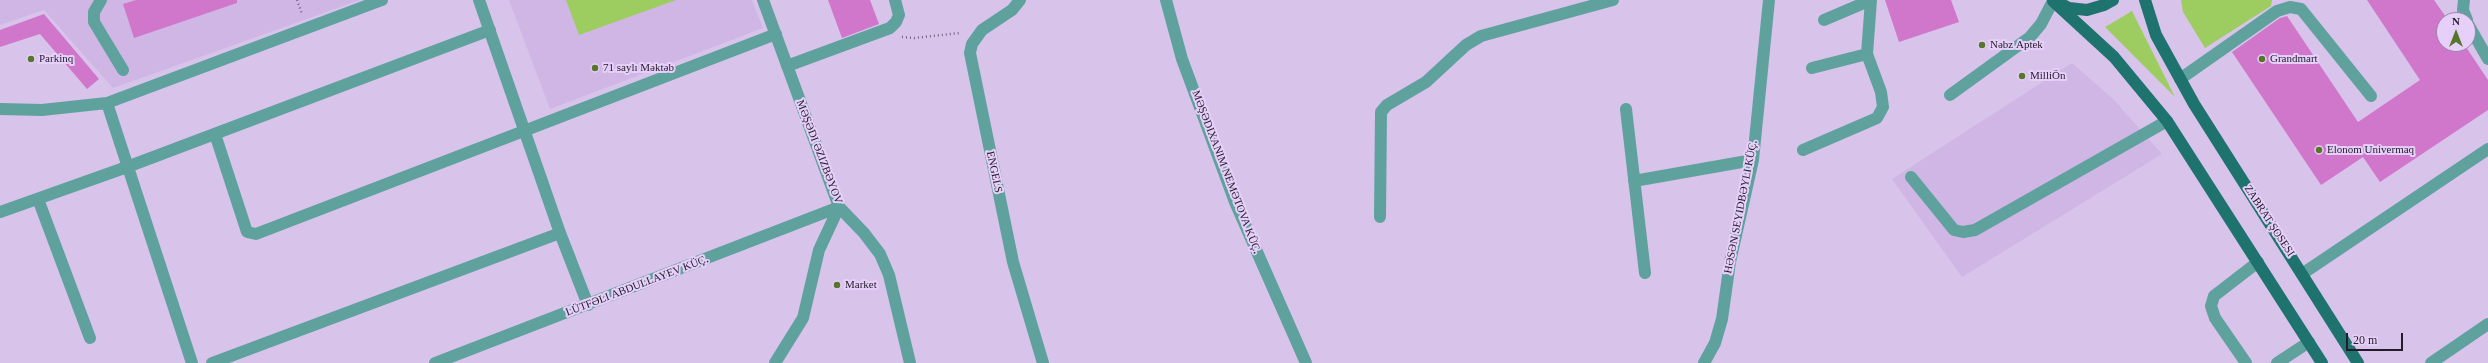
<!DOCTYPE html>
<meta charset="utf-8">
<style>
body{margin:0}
#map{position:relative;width:2488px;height:363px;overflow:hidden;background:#d8c3eb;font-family:Georgia,serif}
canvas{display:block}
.north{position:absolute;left:2436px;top:12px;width:40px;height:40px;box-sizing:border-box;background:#e6d0f9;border:1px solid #9888a6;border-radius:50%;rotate:0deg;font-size:11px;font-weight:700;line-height:16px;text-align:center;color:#241c2a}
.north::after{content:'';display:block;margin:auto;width:14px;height:18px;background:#57762c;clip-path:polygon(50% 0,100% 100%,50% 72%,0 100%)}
.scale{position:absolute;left:2346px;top:333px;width:57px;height:18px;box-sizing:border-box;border:2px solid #241c2a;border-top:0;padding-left:5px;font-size:12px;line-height:14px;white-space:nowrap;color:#241c2a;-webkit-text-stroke:3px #e6d0f9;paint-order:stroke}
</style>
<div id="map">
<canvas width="2488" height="363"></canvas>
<div class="north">N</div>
<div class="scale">20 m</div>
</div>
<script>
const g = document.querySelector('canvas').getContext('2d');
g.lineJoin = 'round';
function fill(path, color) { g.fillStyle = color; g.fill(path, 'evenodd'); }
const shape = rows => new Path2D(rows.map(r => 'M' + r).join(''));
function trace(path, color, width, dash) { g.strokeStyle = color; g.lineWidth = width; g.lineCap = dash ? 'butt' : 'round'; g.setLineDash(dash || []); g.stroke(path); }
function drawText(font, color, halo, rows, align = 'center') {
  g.font = font + ' Georgia,serif'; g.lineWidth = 4; g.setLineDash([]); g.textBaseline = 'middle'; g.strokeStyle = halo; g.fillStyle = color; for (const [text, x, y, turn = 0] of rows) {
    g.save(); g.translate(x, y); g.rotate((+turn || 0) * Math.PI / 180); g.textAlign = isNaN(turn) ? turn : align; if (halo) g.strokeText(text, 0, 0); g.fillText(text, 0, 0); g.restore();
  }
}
fill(shape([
 [0,0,360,0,113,88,44,10,0,25],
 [509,0,752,0,763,28,550,109],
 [2072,63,2114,100,2162,154,1962,277,1892,179]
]), '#cfb6e4');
fill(shape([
 [566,0,676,0,579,35],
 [2181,0,2272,0,2271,6,2205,48,2183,12],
 [2132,11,2175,97,2105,27]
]), '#9dcd60');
fill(shape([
 [136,0,237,0,237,3,134,38,123,4],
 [828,0,870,0,879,24,842,38],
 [1885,0,1951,0,1959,22,1899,42],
 [2367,0,2434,0,2448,20,2444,20,2444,44,2464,44,2488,80,2488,110,2380,182,2363,157,2321,185,2232,52,2280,18,2287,16,2358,122,2420,80],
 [44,14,99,79,87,89,40,34,0,47,0,30]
]), '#d077cb');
trace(shape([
 [297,0,302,14],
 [902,37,914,38,960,33]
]), '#766882', 2.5, [1, 3]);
trace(shape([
 [101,0,94,12,94,22,123,70],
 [479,0,560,233,588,305],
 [763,0,839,207,864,233,880,254,889,275,910,363],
 [1020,0,1012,10,982,30,972,44,970,53,1013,262,1043,363],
 [1166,0,1182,59,1235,202,1306,363],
 [2464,0,2463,10,2467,20],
 [1824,20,1871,0],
 [2468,24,2488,59],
 [787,66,890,28,896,22,899,15,895,0],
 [1812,68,1867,54],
 [2180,79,2277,11,2290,7,2301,9,2371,96],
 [1950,95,2030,37,2041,24,2053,1],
 [107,103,192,363],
 [0,109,42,110,107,103,382,0],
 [1626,109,1645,273],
 [215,134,247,232,256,234,776,34],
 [1803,150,1877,118,1883,107,1881,92,1867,54,1871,0],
 [1911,177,1954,230,1963,232,1975,230,2167,121],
 [1634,181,1753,160],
 [38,199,90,338],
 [0,212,127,167,490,30],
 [1380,217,1381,112,1387,105,1426,82,1466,45,1481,36,1613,0],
 [2302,274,2488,149],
 [212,363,560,233],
 [435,363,839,207],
 [775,363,803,318,819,250,839,207],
 [1704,363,1715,343,1722,319,1730,262,1753,160,1769,0],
 [2246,363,2215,318,2211,306,2214,296,2258,262],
 [2277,363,2309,342],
 [2431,363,2488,324]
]), '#5fa29d', 12);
trace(shape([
 [2145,0,2156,35,2194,104,2358,363],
 [2053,1,2114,57,2167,121,2322,363],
 [2059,3,2069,8,2087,10,2104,5,2113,0]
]), '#1f736e', 12);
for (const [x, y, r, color] of [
 [1982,45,4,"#57762c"],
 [31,59,4,"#57762c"],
 [2262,59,4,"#57762c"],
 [595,68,4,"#57762c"],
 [2022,76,4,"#57762c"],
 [2319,150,4,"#57762c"],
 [837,285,4,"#57762c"]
]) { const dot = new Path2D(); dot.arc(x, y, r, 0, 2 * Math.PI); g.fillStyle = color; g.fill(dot); trace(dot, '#e6d0f9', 1.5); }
drawText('11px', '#241c2a', '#e6d0f9', [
 ["Nəbz Aptek",1990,45],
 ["Parkinq",39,59],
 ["Grandmart",2270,59],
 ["71 saylı Məktəb",603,68],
 ["MilliÖn",2030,76],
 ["Elonom Univermaq",2327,150],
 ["Market",845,285]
], 'left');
drawText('11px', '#241c2a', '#e6d0f9', [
 ["MƏŞƏDI ƏZIZBƏYOV",819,152,69],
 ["ENGELS",994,172,78],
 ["MƏŞƏDIXANIM NEMƏTOVA KÜÇ.",1226,172,69],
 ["HƏSƏN SEYIDBƏYLI KÜÇ.",1741,207,-79],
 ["ZABRAT ŞOSESI",2269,221,57],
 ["LÜTFƏLI ABDULLAYEV KÜÇ.",637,286,-21]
]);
</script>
